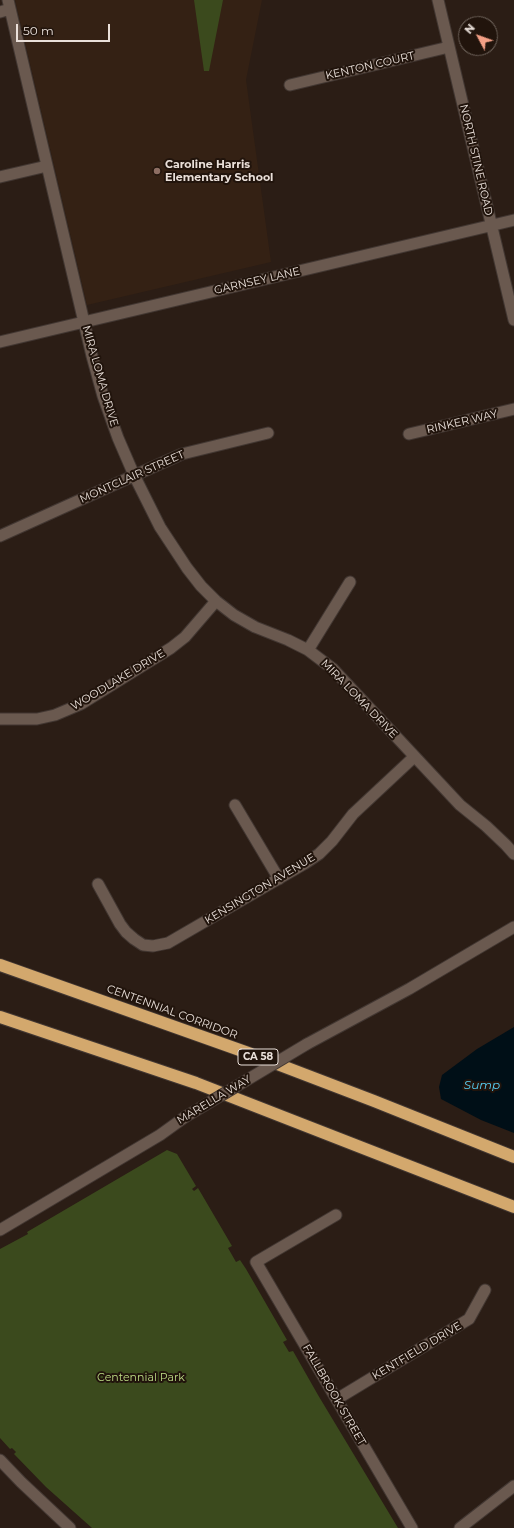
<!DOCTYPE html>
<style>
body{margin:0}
#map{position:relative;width:514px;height:1528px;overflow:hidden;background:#2b1d15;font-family:Montserrat,sans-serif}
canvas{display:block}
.north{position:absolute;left:458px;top:16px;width:40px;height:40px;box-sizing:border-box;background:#21140c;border:1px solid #71665e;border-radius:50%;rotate:311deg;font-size:11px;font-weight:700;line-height:16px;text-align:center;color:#eae0da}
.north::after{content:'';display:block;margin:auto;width:14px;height:18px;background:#f39f85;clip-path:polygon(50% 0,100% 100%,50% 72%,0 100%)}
.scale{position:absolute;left:16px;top:24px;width:94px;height:18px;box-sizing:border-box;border:2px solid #eae0da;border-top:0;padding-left:5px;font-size:12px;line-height:14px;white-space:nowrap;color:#eae0da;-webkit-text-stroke:3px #21140c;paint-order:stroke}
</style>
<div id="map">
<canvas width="514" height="1528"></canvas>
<div class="north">N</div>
<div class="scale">50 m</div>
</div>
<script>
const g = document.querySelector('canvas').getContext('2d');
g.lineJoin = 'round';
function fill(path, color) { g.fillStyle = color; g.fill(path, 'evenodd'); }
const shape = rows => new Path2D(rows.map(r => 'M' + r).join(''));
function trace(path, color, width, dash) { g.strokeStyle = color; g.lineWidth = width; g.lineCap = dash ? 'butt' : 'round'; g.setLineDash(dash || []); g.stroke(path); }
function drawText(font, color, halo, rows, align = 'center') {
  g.font = font + ' Montserrat,sans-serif'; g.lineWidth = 4; g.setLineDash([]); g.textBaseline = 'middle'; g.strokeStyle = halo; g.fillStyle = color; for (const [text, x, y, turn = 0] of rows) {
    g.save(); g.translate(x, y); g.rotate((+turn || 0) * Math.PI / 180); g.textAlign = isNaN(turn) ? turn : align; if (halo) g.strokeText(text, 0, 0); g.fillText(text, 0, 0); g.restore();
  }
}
fill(shape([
 [15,0,262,0,246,80,271,262,87,305]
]), '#342114');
fill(shape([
 [194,0,223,0,209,71,204,71],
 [167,1150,177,1154,196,1186,192,1189,194,1191,198,1188,232,1246,228,1248,236,1262,240,1260,246,1269,287,1340,283,1342,289,1352,293,1351,318,1395,398,1528,92,1528,46,1487,14,1454,16,1452,12,1448,10,1449,0,1438,0,1249,28,1234,27,1232]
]), '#3b4a1d');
fill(shape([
 [514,1027,514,1133,481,1120,441,1099,439,1087,442,1075,477,1049]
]), '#000f17');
const minor = shape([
 [8,0,92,356,103,396,118,438,134,475,160,527,187,568,201,586,216,601,234,615,255,627,288,640,308,650,333,669,460,805,486,826,506,845,514,854],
 [438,0,514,320],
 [0,12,10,9],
 [290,85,449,47],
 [0,177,47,166],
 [0,342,514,220],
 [409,434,514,409],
 [0,536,182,454,268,433],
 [308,650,350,582],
 [0,719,37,719,55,715,81,704,171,648,185,637,216,601],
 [235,805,279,879],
 [98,884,120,924,126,932,134,939,143,945,153,946,168,943,304,864,319,854,332,841,353,814,414,757],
 [307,1044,409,989,514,927],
 [336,1215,256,1262,412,1528],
 [0,1230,160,1135,185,1117],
 [337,1399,469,1319,485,1290],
 [460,1528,514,1486]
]);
const tertiary = shape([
 [0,1460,21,1482,70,1528]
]);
const motorway = shape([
 [0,965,251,1054,374,1101,514,1157],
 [0,1017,196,1083,514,1207]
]);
trace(minor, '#423732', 13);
trace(tertiary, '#423732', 13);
trace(motorway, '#423732', 14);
trace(minor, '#6a594f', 11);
trace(tertiary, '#6a594f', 11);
trace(motorway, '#d3a86d', 12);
const minorBridge = shape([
 [185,1117,307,1044]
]);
trace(minorBridge, '#423732', 13, []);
trace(minorBridge, '#6a594f', 11);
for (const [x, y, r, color] of [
 [157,171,4,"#8d6e63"]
]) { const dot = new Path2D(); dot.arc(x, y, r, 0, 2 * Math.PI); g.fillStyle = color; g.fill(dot); trace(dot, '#21140c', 1.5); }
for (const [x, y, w] of [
 [258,1057,40]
]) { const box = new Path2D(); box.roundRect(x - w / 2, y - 8, w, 16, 3); g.fillStyle = '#21140c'; g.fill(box); trace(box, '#eae0da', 1); }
drawText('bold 10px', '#eae0da', null, [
 ["CA 58",258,1057]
]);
drawText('11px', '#eae0da', '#21140c', [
 ["KENTON COURT",370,66,-13],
 ["NORTH STINE ROAD",476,160,77],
 ["GARNSEY LANE",257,281,-13],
 ["MIRA LOMA DRIVE",100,376,74],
 ["RINKER WAY",462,422,-13],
 ["MONTCLAIR STREET",132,477,-24],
 ["WOODLAKE DRIVE",118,680,-31],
 ["MIRA LOMA DRIVE",359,699,46],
 ["KENSINGTON AVENUE",260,889,-31],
 ["CENTENNIAL CORRIDOR",172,1012,20],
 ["MARELLA WAY",214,1100,-31],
 ["KENTFIELD DRIVE",417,1351,-31],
 ["FALLBROOK STREET",334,1395,60]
]);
drawText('bold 11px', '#eae0da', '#21140c', [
 ["Caroline Harris",165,165],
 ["Elementary School",165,178]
], 'left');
drawText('11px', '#bddc85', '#21140c', [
 ["Centennial Park",141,1378]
]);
drawText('italic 12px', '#57cff4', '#21140c', [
 ["Sump",482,1085]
]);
</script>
